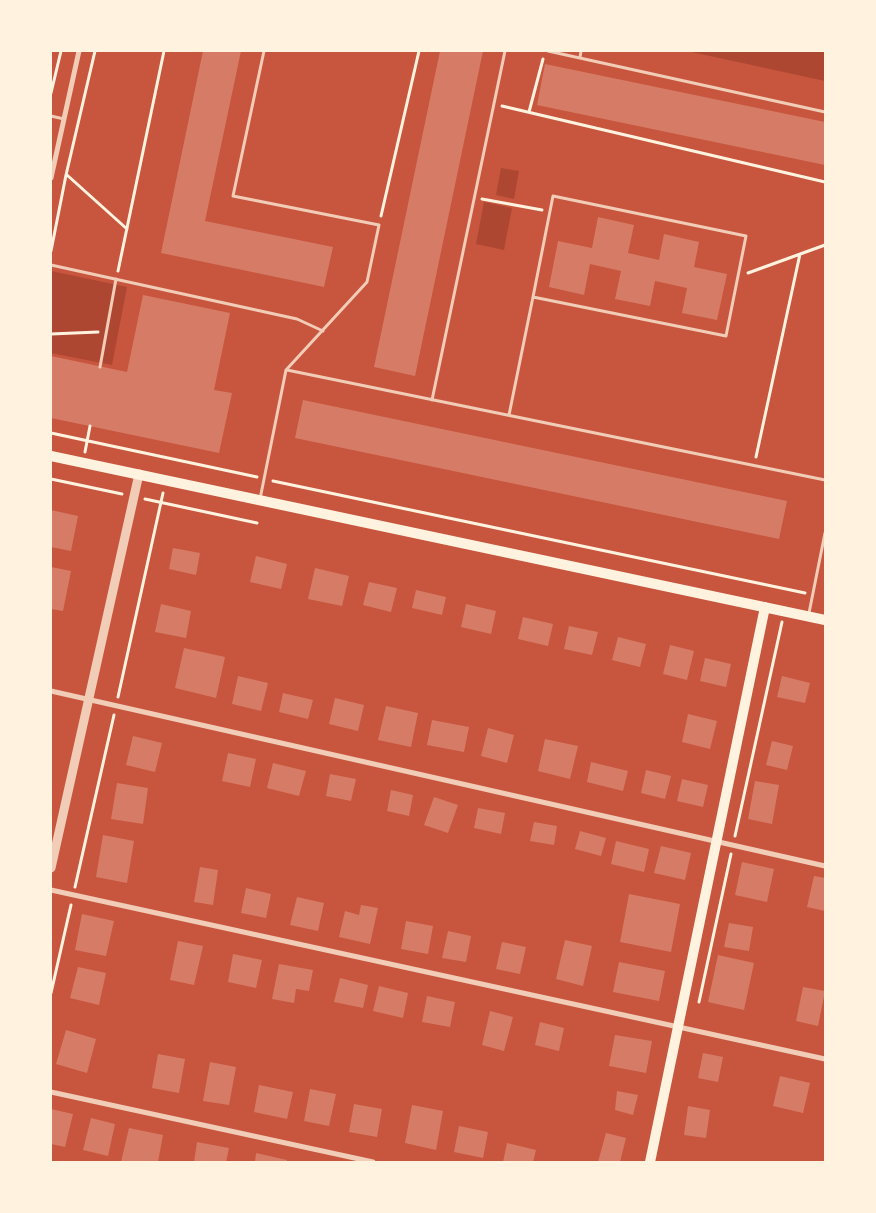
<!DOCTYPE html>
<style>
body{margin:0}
#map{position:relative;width:876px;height:1213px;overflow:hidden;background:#c8553d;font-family:"Work Sans",sans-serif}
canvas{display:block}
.frame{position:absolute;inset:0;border:52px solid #fff3e0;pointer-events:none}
</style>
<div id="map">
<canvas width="876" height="1213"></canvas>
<div class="frame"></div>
</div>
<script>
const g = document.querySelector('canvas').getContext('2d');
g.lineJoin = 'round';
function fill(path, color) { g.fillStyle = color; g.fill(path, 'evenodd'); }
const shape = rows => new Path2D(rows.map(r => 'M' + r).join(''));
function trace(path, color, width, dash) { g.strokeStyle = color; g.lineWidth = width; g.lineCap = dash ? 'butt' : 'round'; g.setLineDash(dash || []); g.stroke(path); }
fill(shape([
 [687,51,825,51,825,81],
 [501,168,519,171,514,199,496,195],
 [484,202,512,208,504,250,476,244],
 [51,271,127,287,112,365,51,353]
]), '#ae4732');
fill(shape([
 [203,51,241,51,205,221,333,247,324,287,161,253],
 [440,51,483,51,415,376,374,367],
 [545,64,825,122,825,165,537,105],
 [598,217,634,225,628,253,659,260,664,234,699,242,694,267,727,274,717,320,682,313,687,288,655,281,650,306,615,299,621,271,590,264,584,295,549,287,558,241,592,248],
 [143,295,230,313,214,390,232,393,219,453,51,418,51,356,127,372],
 [303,400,787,501,779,539,295,438],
 [51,510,78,516,71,551,51,547],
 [173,548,200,553,196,575,169,569],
 [256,556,287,564,281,589,250,582],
 [51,567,71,571,63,611,51,609],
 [315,568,349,576,342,606,308,599],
 [369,582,397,588,391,612,363,605],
 [416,590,446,597,442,615,412,608],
 [161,604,191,611,186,638,155,632],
 [466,604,496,611,491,634,461,627],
 [523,617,553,624,548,646,518,639],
 [569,626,598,632,592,655,564,649],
 [618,637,646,644,640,667,612,660],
 [670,645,694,651,687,680,663,674],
 [184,648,225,657,216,698,175,688],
 [705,658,731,664,726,687,700,681],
 [238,676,268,683,261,711,232,704],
 [782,676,810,683,805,703,777,697],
 [283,693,313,700,308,719,279,712],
 [335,698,364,705,358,731,329,724],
 [386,706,418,713,411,747,378,740],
 [688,714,717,721,710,749,682,742],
 [432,720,469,727,464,752,427,745],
 [488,728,514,735,507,763,481,756],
 [133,736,162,743,155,772,126,765],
 [545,739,578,746,570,779,538,771],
 [772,741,793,746,787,770,766,765],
 [228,753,256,759,250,787,222,781],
 [591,762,628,771,623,791,587,782],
 [273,763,306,771,299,796,267,788],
 [646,770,671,776,665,799,641,793],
 [330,774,356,779,351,801,326,796],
 [682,779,708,785,703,807,677,801],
 [755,781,779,785,772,824,748,819],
 [117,783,148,788,143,824,111,819],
 [391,790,413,795,409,816,387,811],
 [434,797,458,805,448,833,424,825],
 [478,808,505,813,501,834,474,828],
 [534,822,557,826,554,845,530,841],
 [580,831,606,838,601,856,575,849],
 [103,835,134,841,127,883,96,877],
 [616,841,649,849,644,872,611,864],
 [661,846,691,853,685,880,654,873],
 [742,862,774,869,767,902,735,895],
 [200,867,218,870,213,905,194,902],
 [814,876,825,878,825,911,807,907],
 [246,888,271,894,266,918,241,913],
 [629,894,680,904,671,952,620,942],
 [297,897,324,903,318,931,290,925],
 [361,905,378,908,370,944,339,937,345,911,359,915],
 [82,914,114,921,106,956,75,950],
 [406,921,433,926,428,954,401,949],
 [729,923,753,927,749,951,724,947],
 [448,931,471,936,466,962,442,958],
 [565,940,592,946,583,986,556,979],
 [178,941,203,946,194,985,170,980],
 [502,942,526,947,520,974,496,969],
 [233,954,262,960,256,988,228,982],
 [718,955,754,963,744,1010,708,1002],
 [619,962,665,971,659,1001,613,992],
 [279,964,313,970,309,991,296,989,294,1003,272,999],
 [78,967,106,973,99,1005,70,998],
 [340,978,368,985,363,1008,334,1002],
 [379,986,408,993,403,1018,373,1011],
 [803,987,825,991,818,1026,796,1021],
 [427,996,455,1002,450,1027,422,1022],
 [490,1011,513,1017,504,1051,482,1045],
 [540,1022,564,1028,559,1051,535,1045],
 [66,1030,96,1039,87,1073,56,1064],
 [615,1035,652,1041,646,1073,609,1066],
 [703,1053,723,1057,718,1082,698,1078],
 [158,1054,185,1059,179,1093,152,1088],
 [210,1062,236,1067,229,1105,203,1101],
 [780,1076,810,1083,803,1113,773,1106],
 [259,1085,293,1092,287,1119,254,1112],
 [310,1089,336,1094,329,1126,304,1121],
 [617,1091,638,1095,633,1115,615,1110],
 [354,1104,382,1109,377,1137,349,1132],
 [412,1105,443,1111,436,1150,405,1143],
 [688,1106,710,1110,706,1138,684,1135],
 [51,1109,73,1114,65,1147,51,1144],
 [91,1118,115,1124,108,1156,83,1150],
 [459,1126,488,1132,483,1158,454,1152],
 [129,1128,163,1135,158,1162,121,1162],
 [606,1133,626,1138,620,1162,598,1162],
 [197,1142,229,1148,226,1162,194,1162],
 [507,1143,536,1150,533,1162,503,1162],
 [256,1153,287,1160,286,1162,255,1162]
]), '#d67c66');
trace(shape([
 [51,93,61,51],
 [502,106,825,182],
 [529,112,543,59],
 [67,175,127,229],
 [482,199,542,210],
 [381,216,419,51],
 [51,251,66,175,95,51],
 [118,271,164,51],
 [748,273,825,245],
 [51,334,98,332],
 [51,433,257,477],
 [85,452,90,426],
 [756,457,800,254],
 [51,479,122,494],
 [273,481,805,593],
 [145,499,257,523],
 [118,697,163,493],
 [735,836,782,622],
 [75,887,114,715],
 [51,993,71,905],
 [699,1002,731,854]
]), '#fff3e0', 3);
trace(shape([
 [548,51,825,112],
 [580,58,581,51],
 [51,116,64,119],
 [51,265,297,319,323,331],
 [100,367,116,279],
 [287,370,825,480],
 [432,400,505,51],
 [509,415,533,297,726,336,746,236,553,196,533,297],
 [260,499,286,370,367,282,379,225,233,196,264,51],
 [809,613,825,533]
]), '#f1ccb7', 3);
trace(shape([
 [51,178,79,51],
 [51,691,825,866],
 [51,890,825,1059],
 [51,1092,373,1162]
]), '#f1ccb7', 5);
trace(shape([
 [51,868,139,474]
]), '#f1ccb7', 9);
trace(shape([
 [51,456,825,620],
 [650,1162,765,607]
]), '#fff3e0', 10);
</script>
